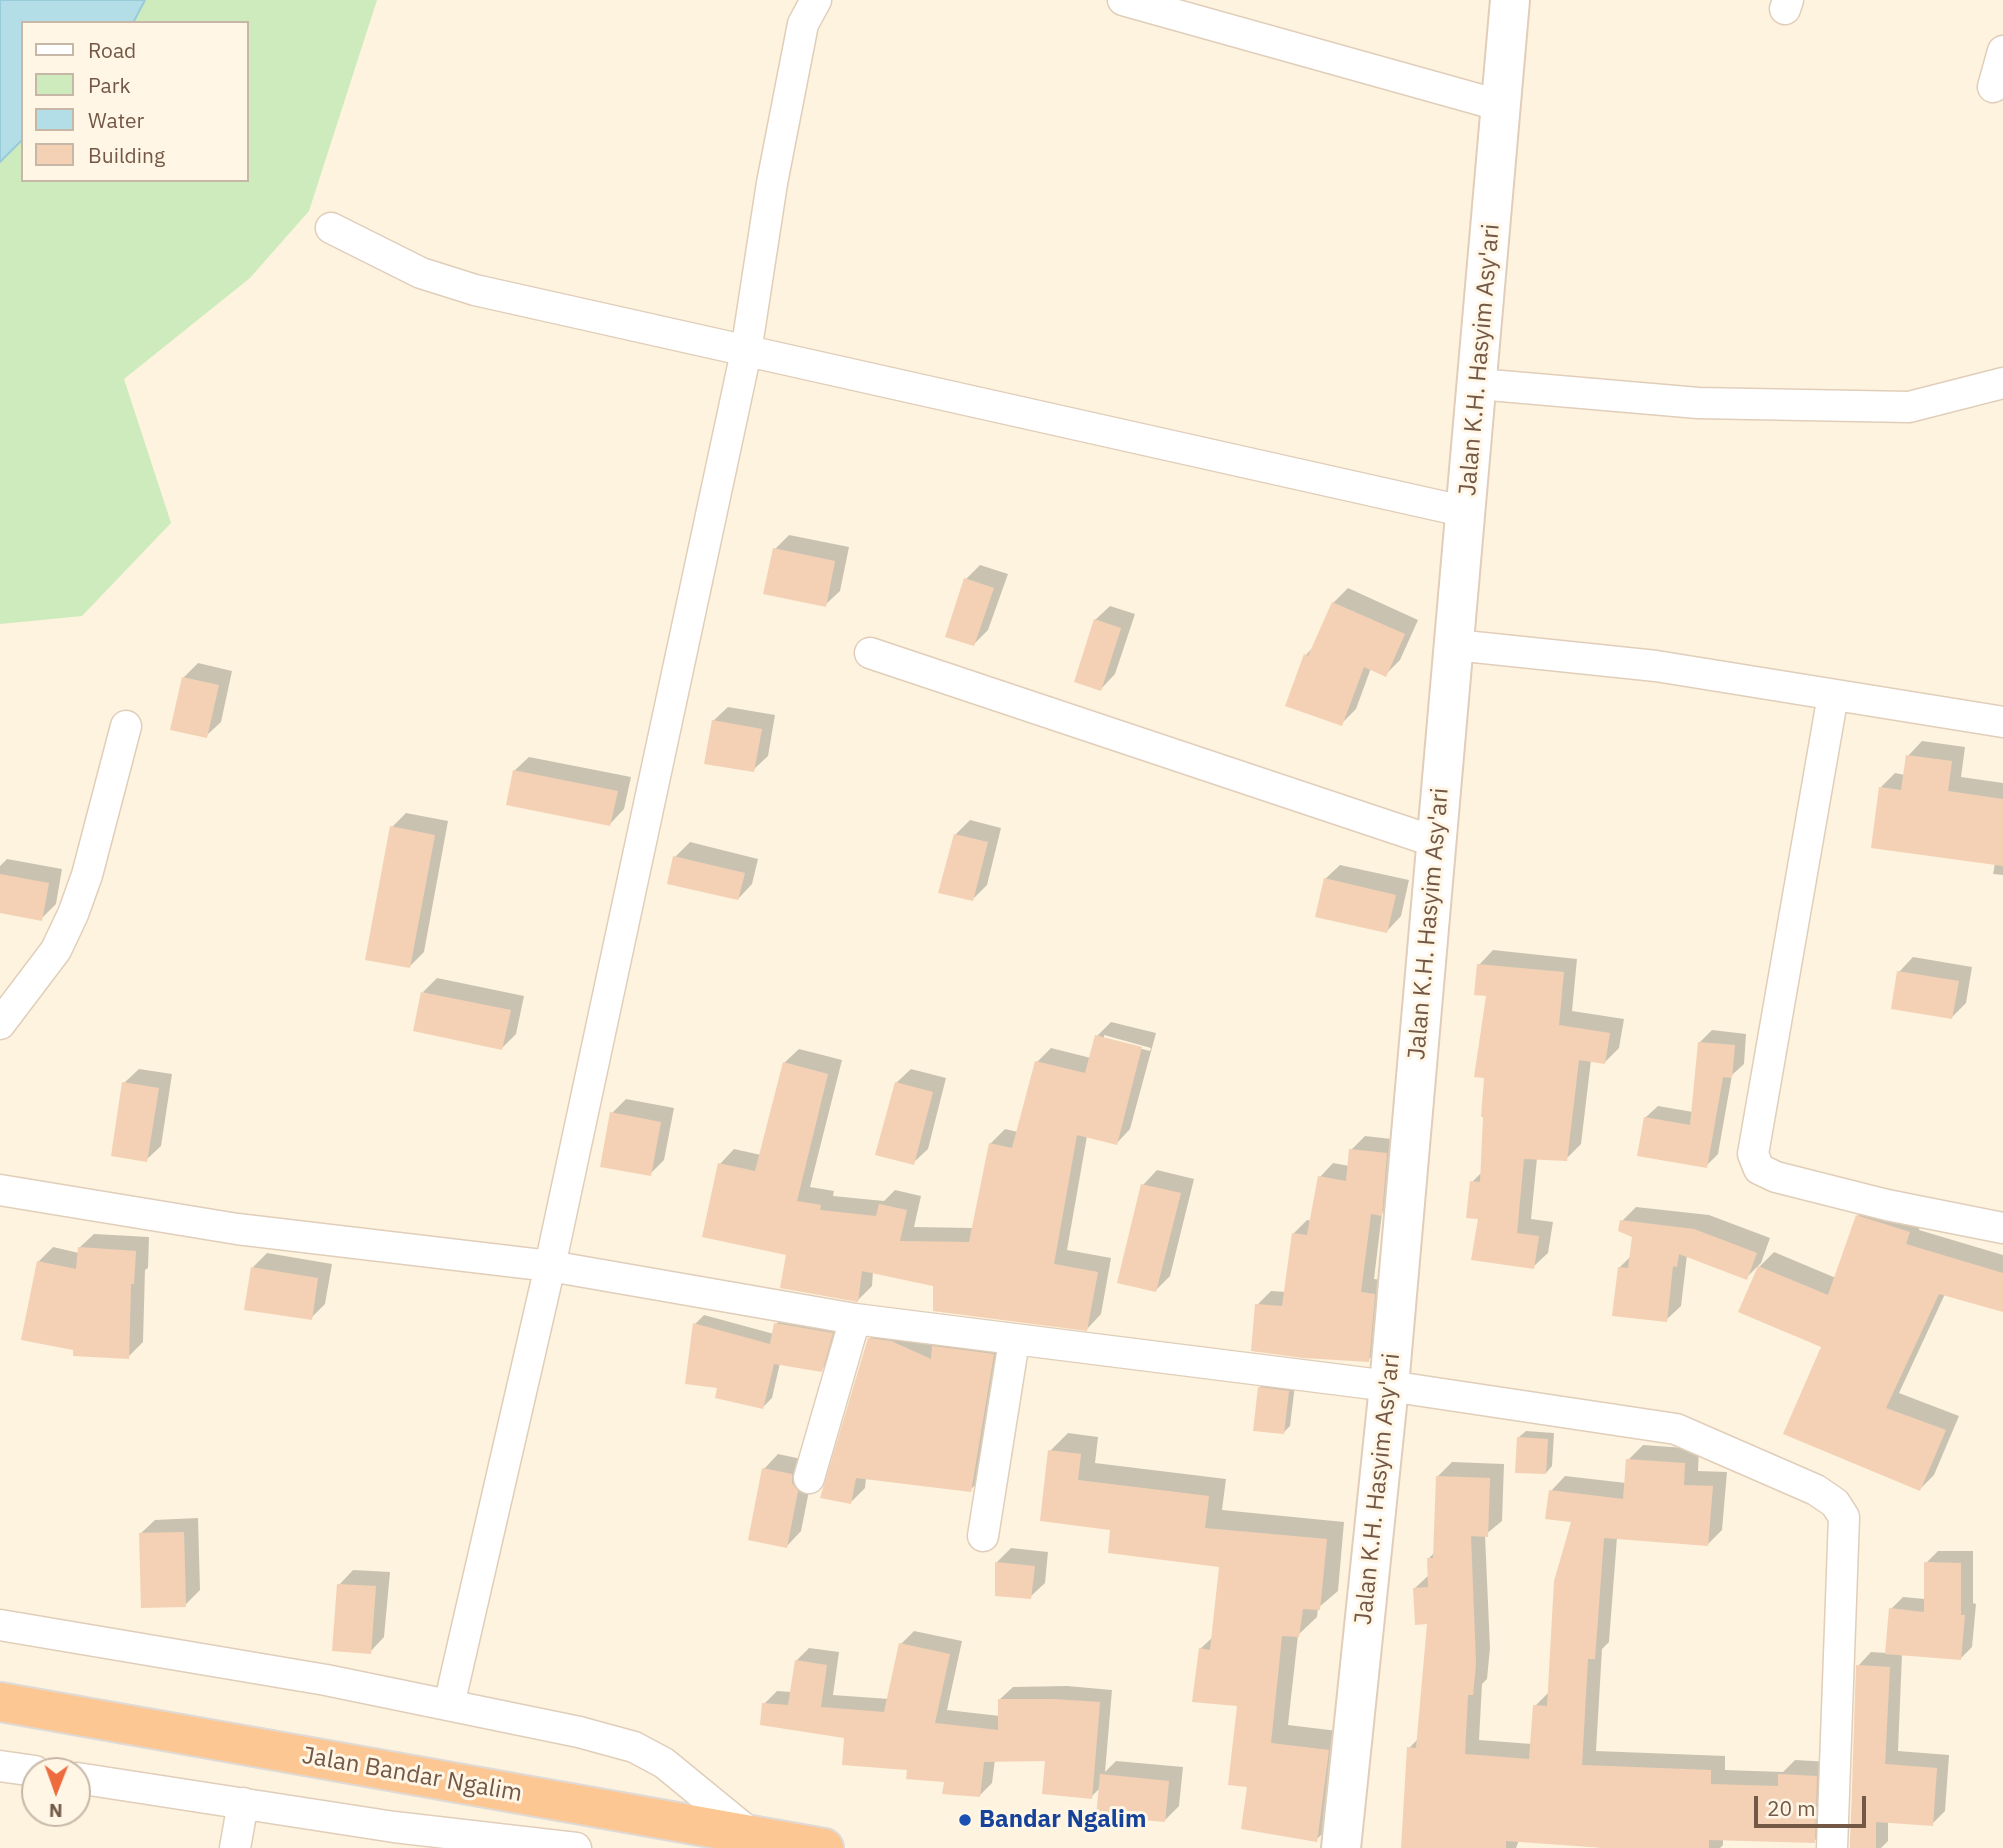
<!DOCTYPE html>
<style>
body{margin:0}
#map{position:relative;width:2003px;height:1848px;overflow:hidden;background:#fdf3de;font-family:"IBM Plex Sans",sans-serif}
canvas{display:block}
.legend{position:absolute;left:21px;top:21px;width:228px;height:161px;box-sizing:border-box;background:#fff6e6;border:2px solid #c7b7a6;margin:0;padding:9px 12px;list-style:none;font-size:21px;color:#745846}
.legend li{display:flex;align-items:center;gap:14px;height:35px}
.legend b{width:35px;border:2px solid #c7b7a6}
.north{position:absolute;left:21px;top:1757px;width:70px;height:70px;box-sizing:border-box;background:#fff6e6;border:2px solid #c7b7a6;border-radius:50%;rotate:181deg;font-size:19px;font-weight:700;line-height:28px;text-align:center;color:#745846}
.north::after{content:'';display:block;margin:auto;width:24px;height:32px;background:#ed6c3d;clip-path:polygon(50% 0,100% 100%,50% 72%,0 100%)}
.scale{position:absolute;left:1754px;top:1796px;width:112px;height:32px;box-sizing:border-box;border:4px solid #745846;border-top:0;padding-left:9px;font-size:21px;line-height:24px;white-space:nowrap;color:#745846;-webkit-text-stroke:5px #fff6e6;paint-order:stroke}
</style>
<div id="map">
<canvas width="2003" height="1848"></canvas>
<ul class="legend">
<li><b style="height:9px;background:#fff"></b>Road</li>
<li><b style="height:19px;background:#cdebbd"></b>Park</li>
<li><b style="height:19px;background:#b3dde7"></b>Water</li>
<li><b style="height:19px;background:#f4d1b5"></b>Building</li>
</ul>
<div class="north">N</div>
<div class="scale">20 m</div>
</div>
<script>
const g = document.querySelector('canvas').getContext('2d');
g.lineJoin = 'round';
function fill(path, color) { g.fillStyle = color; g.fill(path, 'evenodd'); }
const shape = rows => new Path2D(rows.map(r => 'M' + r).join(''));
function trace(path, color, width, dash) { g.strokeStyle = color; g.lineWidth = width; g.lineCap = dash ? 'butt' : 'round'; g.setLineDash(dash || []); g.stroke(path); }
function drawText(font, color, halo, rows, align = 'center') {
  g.font = font + ' "IBM Plex Sans",sans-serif'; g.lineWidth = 6; g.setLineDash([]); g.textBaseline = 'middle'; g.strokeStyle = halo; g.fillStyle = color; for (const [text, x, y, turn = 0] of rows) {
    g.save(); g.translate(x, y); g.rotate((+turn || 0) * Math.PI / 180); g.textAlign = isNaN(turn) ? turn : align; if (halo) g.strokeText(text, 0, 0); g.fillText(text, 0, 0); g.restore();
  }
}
fill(shape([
 [145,0,377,0,309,211,250,278,124,379,171,523,82,616,0,624,0,162,23,139,23,180,247,180,247,23,133,23]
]), '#cdebbd');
const water = shape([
 [0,0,145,0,133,23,23,23,23,139,0,162,0,0]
]);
fill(water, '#b3dde7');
trace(water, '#99ccd9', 2);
fill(shape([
 [789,535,849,547,840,591,825,605,775,549],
 [980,565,1008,574,988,630,974,644,966,579],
 [1348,588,1418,620,1400,660,1386,674,1371,668,1356,709,1341,724,1306,655,1314,646,1333,603],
 [1110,606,1135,614,1115,674,1101,689,1095,620],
 [198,663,232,671,221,722,206,736,184,677],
 [728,707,775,715,768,756,753,770,713,721],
 [1922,741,1965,747,1961,777,2003,783,2003,875,1993,874,1995,864,1881,787,1895,773,1905,775,1908,756],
 [529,757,631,777,624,809,610,824,514,771],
 [406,813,448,821,424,952,409,967,392,827],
 [970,820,1001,828,987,885,972,900,955,835],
 [690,842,758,859,752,884,738,899,675,857],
 [7,859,62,869,56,904,41,919,0,911,0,866],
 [1340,865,1409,880,1401,916,1387,931,1325,879],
 [1493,950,1577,959,1572,1011,1624,1019,1619,1048,1605,1062,1591,1060,1581,1144,1566,1159,1537,1158,1531,1219,1553,1222,1548,1253,1533,1267,1480,1218,1472,1182,1483,1171,1488,995,1479,965],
 [1913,957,1972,967,1966,1003,1952,1017,1899,972],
 [437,978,524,996,516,1034,502,1048,423,992],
 [1111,1022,1156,1033,1130,1129,1116,1144,1087,1136,1067,1250,1111,1258,1101,1314,1087,1329,935,1285,873,1271,872,1286,858,1300,788,1253,720,1164,734,1149,761,1155,784,1063,799,1049,842,1060,810,1187,834,1191,833,1196,884,1201,895,1190,921,1196,914,1227,973,1228,991,1143,1005,1129,1018,1132,1037,1062,1051,1048,1091,1058,1097,1036],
 [1104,1035,1151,1048,1150,1051,1104,1039],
 [1712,1030,1746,1034,1744,1064,1732,1075,1718,1154,1706,1166,1645,1118,1658,1106,1693,1112,1700,1042],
 [139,1069,172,1074,161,1146,146,1160,124,1083],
 [911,1069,946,1078,928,1149,913,1163,896,1083],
 [626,1099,674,1108,664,1160,650,1174,612,1113],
 [1365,1136,1400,1140,1395,1200,1382,1213,1374,1279,1388,1281,1382,1346,1368,1360,1257,1305,1271,1291,1286,1292,1293,1234,1307,1220,1312,1221,1320,1177,1333,1163,1349,1166,1351,1150],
 [1157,1170,1194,1179,1170,1276,1156,1290,1143,1185],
 [1872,1202,1923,1218,1919,1230,2003,1255,2003,1310,1945,1294,1899,1393,1959,1416,1934,1475,1920,1489,1824,1346,1759,1267,1774,1252,1836,1278,1858,1216],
 [1636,1207,1709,1215,1770,1238,1761,1263,1746,1278,1687,1255,1681,1306,1666,1320,1619,1268,1631,1256,1634,1236,1622,1221],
 [94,1234,149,1237,148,1268,145,1270,143,1342,128,1357,75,1349,38,1262,53,1247,79,1253,79,1248],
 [267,1253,332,1264,325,1304,311,1318,253,1267],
 [704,1315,774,1334,776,1324,785,1315,840,1324,830,1361,821,1370,780,1363,772,1398,763,1407,719,1387,695,1324],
 [883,1325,1007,1340,985,1476,970,1490,866,1478,865,1488,851,1502,869,1339],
 [1266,1381,1295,1385,1290,1426,1283,1433,1259,1388],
 [1526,1431,1554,1433,1552,1466,1546,1473,1519,1437],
 [1068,1433,1098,1437,1095,1463,1226,1479,1222,1510,1344,1522,1338,1591,1318,1608,1317,1617,1298,1635,1288,1725,1346,1732,1334,1822,1316,1840,1249,1786,1239,1705,1200,1649,1213,1637,1221,1566,1112,1528,1050,1451],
 [1643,1445,1699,1449,1698,1471,1727,1472,1722,1530,1707,1545,1617,1537,1609,1642,1602,1649,1596,1751,1725,1756,1725,1770,1783,1772,1795,1760,1831,1762,1829,1827,1814,1841,1723,1839,1723,1845,1720,1848,1606,1848,1519,1840,1516,1848,1403,1848,1409,1748,1419,1738,1429,1623,1415,1588,1430,1574,1429,1558,1435,1552,1437,1477,1452,1462,1504,1464,1502,1521,1485,1535,1490,1648,1487,1679,1482,1684,1479,1740,1532,1744,1535,1706,1550,1691,1574,1521,1551,1491,1565,1476,1626,1483,1628,1460],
 [778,1454,806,1460,812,1476,801,1531,787,1546,764,1469],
 [198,1518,200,1590,185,1605,140,1534,155,1520],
 [1011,1548,1048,1552,1045,1583,1030,1597,996,1563],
 [1938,1551,1973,1551,1973,1603,1976,1604,1972,1647,1960,1659,1902,1654,1898,1751,1949,1755,1945,1811,1932,1824,1888,1821,1888,1841,1881,1848,1850,1848,1858,1666,1871,1652,1887,1653,1891,1609,1903,1597,1925,1599,1926,1563],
 [353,1570,390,1572,384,1637,370,1652,339,1585],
 [914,1631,962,1641,947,1710,1000,1716,999,1700,1013,1687,1067,1686,1112,1690,1105,1772,1116,1761,1183,1767,1179,1806,1164,1821,1101,1787,1091,1797,1047,1759,995,1760,992,1783,979,1796,946,1781,909,1769,845,1737,764,1704,777,1691,792,1692,796,1661,809,1648,839,1652,833,1695,889,1699,901,1644]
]), '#0003');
fill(shape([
 [773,548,835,561,826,607,763,594],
 [964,578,994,588,974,646,945,637],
 [1332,602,1405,634,1386,677,1364,667,1342,726,1285,706,1304,654,1308,656],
 [1094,619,1121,628,1101,691,1074,682],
 [182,677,219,685,207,738,170,730],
 [712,720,762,729,754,772,704,764],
 [1906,755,1952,761,1948,791,2003,799,2003,866,1871,848,1879,787,1901,790],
 [513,770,618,791,610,826,506,805],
 [390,826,435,835,410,968,365,960],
 [954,834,988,842,973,901,938,893],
 [673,856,745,873,738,900,667,884],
 [0,874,49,883,42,921,0,913],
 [1324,878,1396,895,1387,933,1315,917],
 [1477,964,1564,972,1559,1025,1610,1033,1605,1064,1579,1060,1567,1161,1524,1159,1517,1233,1539,1236,1534,1269,1471,1260,1478,1219,1466,1218,1470,1181,1480,1182,1483,1117,1481,1117,1484,1078,1474,1077,1486,996,1474,995],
 [1897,971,1959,981,1952,1019,1891,1009],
 [421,992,511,1010,502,1050,413,1031],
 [1095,1035,1142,1047,1117,1145,1077,1135,1054,1264,1098,1272,1087,1331,933,1311,933,1286,862,1271,858,1302,780,1288,786,1255,702,1237,718,1163,755,1171,783,1062,828,1074,797,1201,821,1205,820,1210,876,1216,879,1204,907,1210,900,1241,969,1242,989,1143,1012,1148,1035,1061,1085,1073],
 [1698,1042,1735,1045,1732,1078,1723,1077,1707,1168,1637,1156,1644,1117,1690,1125],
 [122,1082,159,1088,147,1162,111,1156],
 [895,1082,933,1092,914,1165,875,1155],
 [610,1112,661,1122,651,1176,600,1167],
 [1349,1149,1387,1153,1382,1216,1371,1214,1361,1292,1375,1294,1369,1362,1303,1358,1251,1351,1255,1304,1282,1306,1292,1233,1307,1235,1318,1176,1346,1181],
 [1141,1184,1181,1193,1156,1292,1117,1283],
 [1856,1215,1910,1232,1906,1244,2003,1273,2003,1312,1939,1294,1886,1408,1946,1430,1920,1491,1783,1434,1821,1347,1738,1312,1758,1266,1828,1295],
 [1620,1220,1694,1229,1757,1253,1747,1280,1679,1254,1677,1267,1673,1266,1667,1322,1612,1316,1618,1267,1628,1268,1632,1237,1618,1231],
 [78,1247,136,1251,134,1284,131,1284,129,1359,73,1356,73,1350,21,1340,37,1261,76,1269],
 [251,1267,318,1278,312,1320,244,1310],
 [693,1323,770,1344,774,1323,833,1333,822,1372,774,1364,763,1409,715,1398,717,1388,685,1384],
 [868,1338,891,1341,931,1359,932,1346,994,1354,971,1492,856,1478,851,1504,820,1498],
 [1258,1387,1289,1391,1284,1434,1253,1431],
 [1517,1437,1548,1439,1546,1474,1515,1473],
 [1048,1450,1081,1454,1078,1480,1209,1496,1205,1528,1327,1539,1320,1610,1303,1609,1299,1637,1282,1636,1271,1743,1329,1750,1317,1842,1241,1829,1247,1787,1228,1785,1237,1706,1192,1702,1199,1648,1210,1650,1219,1567,1108,1553,1110,1530,1040,1521],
 [1626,1459,1685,1463,1684,1485,1713,1486,1708,1546,1604,1538,1595,1659,1588,1659,1582,1765,1711,1770,1711,1784,1778,1786,1778,1774,1817,1776,1815,1843,1709,1840,1709,1848,1604,1848,1506,1841,1506,1848,1401,1848,1407,1747,1416,1748,1427,1624,1415,1625,1413,1588,1428,1587,1427,1558,1433,1558,1436,1476,1490,1478,1488,1537,1471,1536,1476,1664,1473,1695,1468,1695,1465,1754,1529,1759,1533,1705,1547,1706,1554,1581,1571,1522,1545,1519,1549,1490,1623,1499],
 [762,1468,792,1474,792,1483,798,1491,787,1548,748,1540],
 [184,1532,186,1607,141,1608,139,1533],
 [995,1562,1035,1566,1031,1599,995,1596],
 [1924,1562,1961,1563,1961,1615,1965,1615,1961,1660,1885,1654,1889,1608,1924,1612],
 [337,1584,376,1586,371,1654,332,1651],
 [899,1643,950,1654,935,1723,998,1730,998,1699,1053,1699,1100,1702,1092,1799,1042,1794,1045,1761,984,1762,980,1797,942,1794,944,1782,906,1779,907,1770,842,1765,844,1738,760,1725,762,1703,788,1705,795,1660,827,1665,821,1707,884,1712],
 [1856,1665,1890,1667,1885,1764,1937,1768,1933,1826,1876,1822,1876,1848,1850,1848],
 [1100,1774,1169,1781,1165,1822,1096,1816]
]), '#f4d1b5');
const minor = shape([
 [816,0,803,24,772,183,746,352,550,1266,855,1319,1389,1386,1676,1429,1816,1490,1835,1503,1844,1517,1832,1848],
 [1123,0,1502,106],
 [1785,9,1788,0],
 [1993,87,2003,51],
 [331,228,421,273,475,290,1467,512],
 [1478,384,1698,403,1909,407,2003,383],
 [1455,645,1656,666,2003,722],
 [870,653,1436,842],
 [1833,695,1753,1154,1759,1169,1776,1177,1887,1205,2003,1228],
 [0,1024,56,950,73,914,87,875,126,726],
 [0,1190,237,1229,550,1266,449,1705],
 [809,1478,855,1319],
 [983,1536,1014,1341],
 [0,1625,326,1680,579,1732,634,1747,664,1763,752,1835],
 [0,1766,35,1771],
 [77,1778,394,1827,576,1848],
 [235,1848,243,1803]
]);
const tertiary = shape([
 [1341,1848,1389,1386,1510,0]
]);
const trunk = shape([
 [0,1702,824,1848]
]);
trace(minor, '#e1ceba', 33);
trace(tertiary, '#e1ceba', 42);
trace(trunk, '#e0dad6', 42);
trace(minor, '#fff', 30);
trace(tertiary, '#fff', 38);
trace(trunk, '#fdc793', 38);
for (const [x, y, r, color] of [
 [965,1820,7,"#1a4fb4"]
]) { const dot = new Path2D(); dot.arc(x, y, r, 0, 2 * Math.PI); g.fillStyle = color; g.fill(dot); trace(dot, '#fff6e6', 2.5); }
drawText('24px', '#745846', '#fff6e6', [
 ["Jalan K.H. Hasyim Asy'ari",1480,360,-85],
 ["Jalan K.H. Hasyim Asy'ari",1429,924,-85],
 ["Jalan K.H. Hasyim Asy'ari",1378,1489,-84],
 ["Jalan Bandar Ngalim",412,1775,10]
]);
drawText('bold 24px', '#164399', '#fff6e6', [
 ["Bandar Ngalim",979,1820]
], 'left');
</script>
